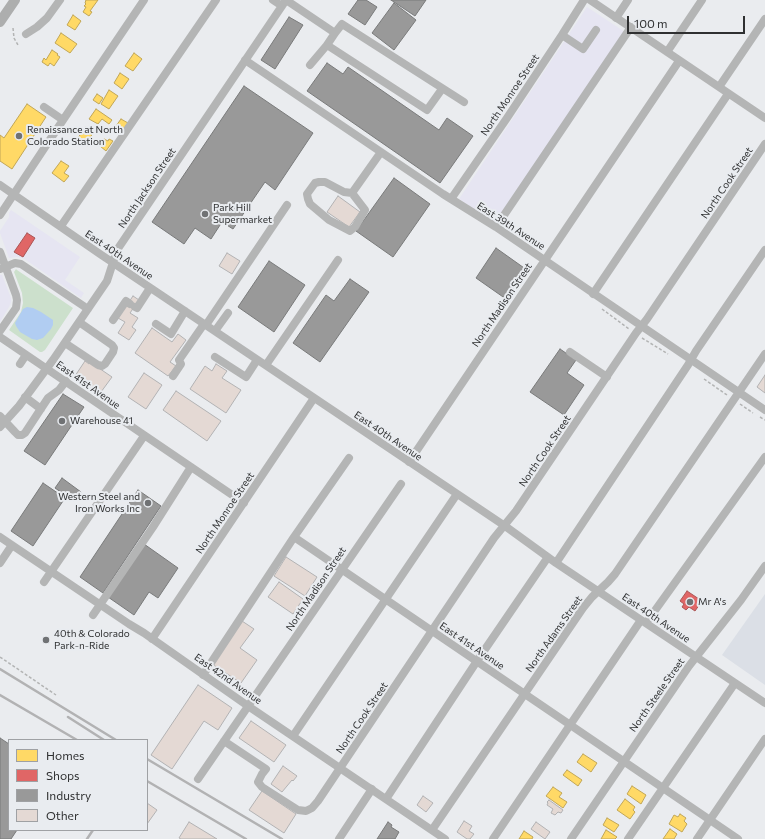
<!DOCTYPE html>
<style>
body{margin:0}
#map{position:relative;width:765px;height:839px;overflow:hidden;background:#eaecef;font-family:Commissioner,sans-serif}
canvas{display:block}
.legend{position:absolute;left:8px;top:739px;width:140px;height:92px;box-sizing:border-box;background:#e9ecf0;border:1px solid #9fa1a4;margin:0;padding:5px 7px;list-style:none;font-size:12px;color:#2f3031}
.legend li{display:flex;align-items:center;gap:8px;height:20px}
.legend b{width:20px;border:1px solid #9fa1a4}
.scale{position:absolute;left:627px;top:16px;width:118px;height:18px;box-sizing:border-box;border:2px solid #2f3031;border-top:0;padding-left:5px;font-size:12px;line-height:14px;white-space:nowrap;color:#2f3031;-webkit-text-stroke:3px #e9ecf0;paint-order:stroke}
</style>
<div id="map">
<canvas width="765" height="839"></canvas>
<ul class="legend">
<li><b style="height:11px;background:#ffd966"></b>Homes</li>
<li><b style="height:11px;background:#e06666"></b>Shops</li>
<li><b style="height:11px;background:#999"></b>Industry</li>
<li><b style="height:11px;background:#e4d9d4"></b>Other</li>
</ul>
<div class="scale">100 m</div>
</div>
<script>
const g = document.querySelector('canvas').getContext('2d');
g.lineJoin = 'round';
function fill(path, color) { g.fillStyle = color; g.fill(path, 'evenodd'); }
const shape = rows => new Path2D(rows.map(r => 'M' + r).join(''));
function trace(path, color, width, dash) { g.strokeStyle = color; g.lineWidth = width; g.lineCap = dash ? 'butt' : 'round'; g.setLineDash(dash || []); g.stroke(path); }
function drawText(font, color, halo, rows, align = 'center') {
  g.font = font + ' Commissioner,sans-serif'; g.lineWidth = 4; g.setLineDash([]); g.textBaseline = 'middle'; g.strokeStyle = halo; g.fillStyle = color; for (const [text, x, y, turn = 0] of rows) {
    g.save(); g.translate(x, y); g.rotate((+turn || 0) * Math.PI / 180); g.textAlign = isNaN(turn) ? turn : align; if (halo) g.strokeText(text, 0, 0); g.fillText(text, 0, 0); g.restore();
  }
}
fill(shape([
 [587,7,625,32,496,223,459,199],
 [11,210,80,257,65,280,84,293,81,298,23,258,17,257,9,258,0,233,0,231,9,217,9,213],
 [0,275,2,275,11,298,11,302,9,307,0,322]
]), '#e6e5f2');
fill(shape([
 [765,594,765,685,722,655]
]), '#dbdfe6');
fill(shape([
 [16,269,17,270,73,308,45,350,42,352,40,352,9,330,21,312,23,303,22,293,14,272]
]), '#cce0cc');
fill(shape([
 [27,307,33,308,41,312,53,320,53,325,51,329,43,338,37,340,32,339,20,332,16,326,15,323,23,309]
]), '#b1cdf2');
const homes = shape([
 [86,0,98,0,90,11,92,12,89,16,83,12,86,7,84,6,86,4,85,3,86,0],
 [73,15,81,21,75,30,67,25,73,15],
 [61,33,77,44,70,53,55,43,61,33],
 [52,50,58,54,57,55,60,57,54,66,50,63,48,66,42,62,44,58,46,60,52,50],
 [134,53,142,59,133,71,125,66,134,53],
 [120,73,129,79,122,89,114,83,120,73],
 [109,90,118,96,109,109,101,104,109,90],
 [97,94,103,98,99,104,93,100,97,94],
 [27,104,46,117,12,169,0,161,0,135,4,138,27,104],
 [96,109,112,120,109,124,102,119,98,124,89,119,96,109],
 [121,119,128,123,123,130,116,126,121,119],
 [86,127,94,132,88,140,91,141,88,146,77,139,86,127],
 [104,139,108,141,109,139,113,141,106,151,100,146,104,139],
 [61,161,69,166,64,173,69,176,64,182,52,173,61,161],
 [583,754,597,763,591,772,577,762,583,754],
 [567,770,582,780,578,786,563,775,567,770],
 [632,786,646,795,641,804,627,794,632,786],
 [553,787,562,793,559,797,567,802,563,808,546,796,553,787],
 [625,799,635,807,633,810,635,812,630,819,617,810,625,799],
 [680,814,686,818,684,821,687,824,682,832,669,824,674,815,678,817,680,814],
 [607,818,619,825,614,832,603,825,607,818],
 [670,829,677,834,674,839,663,839,670,829],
 [606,830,617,837,615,839,601,839,606,830],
 [524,831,533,837,532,839,519,839,524,831]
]);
fill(homes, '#ffd966');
trace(homes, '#c1a656', 1);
const shops = shape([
 [27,233,35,238,23,257,14,252,27,233],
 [687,591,702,601,695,611,689,607,686,610,682,607,684,604,680,601,687,591]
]);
fill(shops, '#e06666');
trace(shops, '#ab5656', 1);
const industry = shape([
 [358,0,366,0,377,7,365,25,348,14,358,0],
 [391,0,426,0,415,16,391,0],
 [394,3,416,20,394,50,372,33,394,3],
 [289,17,303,25,275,69,261,60,289,17],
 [327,63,343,74,348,67,439,130,447,118,473,136,440,183,307,91,327,63],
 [244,86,313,133,275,190,265,182,233,229,222,222,211,239,195,228,184,244,152,222,244,86],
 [394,178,430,204,393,257,356,231,394,178],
 [496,248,527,270,506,299,476,278,496,248],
 [269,261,305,285,274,332,238,307,269,261],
 [350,279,369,292,320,362,293,343,326,295,334,301,350,279],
 [560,349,576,360,567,373,584,385,564,415,530,392,560,349],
 [63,394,84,407,45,465,24,451,63,394],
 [62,478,81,492,74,501,55,488,62,478],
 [43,483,65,498,33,546,11,531,43,483],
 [138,490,161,506,103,593,80,577,138,490],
 [144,544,178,568,158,598,149,592,134,615,108,597,144,544],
 [0,738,9,744,9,830,17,830,11,839,0,839,0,738],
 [388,822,392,825,391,827,399,832,395,839,377,839,388,822]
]);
fill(industry, '#999');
trace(industry, '#797a7a', 1);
const building = shape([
 [338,196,360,212,349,227,327,212,338,196],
 [227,253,240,261,232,274,219,266,227,253],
 [133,296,139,300,130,313,138,318,132,327,136,330,129,340,118,333,125,322,118,318,133,296],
 [152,328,172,342,178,334,186,340,170,362,176,366,168,376,135,353,152,328],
 [85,361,89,364,90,362,112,377,101,392,93,386,92,388,75,376,85,361],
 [216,364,227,371,222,378,241,390,226,413,190,389,205,366,212,371,216,364],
 [144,373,162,385,146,409,128,397,144,373],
 [765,375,765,393,757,387,765,375],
 [176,391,221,421,207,441,163,410,176,391],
 [286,557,317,577,305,596,274,576,286,557],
 [279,582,303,599,293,614,268,597,279,582],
 [242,621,254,629,240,648,257,660,241,683,212,664,242,621],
 [198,685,232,708,218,730,204,721,172,769,151,755,198,685],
 [251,721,286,745,274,762,239,738,251,721],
 [283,766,297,776,293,781,292,780,282,792,271,784,283,766],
 [262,791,296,814,284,833,249,810,262,791],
 [423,796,433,803,426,812,417,805,423,796],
 [549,800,563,810,561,813,558,812,555,815,551,813,553,809,547,805,548,803,547,802,549,800],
 [147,803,157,810,147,824,147,803],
 [464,821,472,826,469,831,474,834,470,839,467,839,457,832,464,821],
 [189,822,217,839,181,839,179,838,189,822],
 [536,822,550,832,545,839,531,829,536,822]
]);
fill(building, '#e4d9d4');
trace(building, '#b2b2b3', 1);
trace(shape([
 [13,28,14,38,18,45],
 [602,309,629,329],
 [642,338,668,354],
 [704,379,727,395],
 [740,404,753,413],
 [760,417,765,420],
 [0,657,56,695]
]), '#b3b4b4', 1.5, [3, 2]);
trace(shape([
 [273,0,282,6],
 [286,0,335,33,327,45,427,110,442,89],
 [590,0,765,118],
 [616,18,628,0],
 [335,33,342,24,464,102],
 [26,34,37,27,47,18,60,0],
 [562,35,583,49,596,30],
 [667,52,702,0],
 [245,60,443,194,496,227,765,410],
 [310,65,327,45],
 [719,87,765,19],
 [44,107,63,120],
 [319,182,325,182,344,192,352,193,365,210,355,227,350,231,329,220,310,204,308,199,307,194,315,183,319,182],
 [0,185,100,254,505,526,556,563,765,703],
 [352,193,381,152],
 [451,199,507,118,562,35,584,0],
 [0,215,63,120,144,0],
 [61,226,216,0],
 [496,227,631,27],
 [0,252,16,295,17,300,16,308,0,331],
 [0,269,15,263,21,264,88,309],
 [593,294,728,94],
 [135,307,137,308,150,288],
 [113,320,126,301,130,304],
 [156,324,171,334,185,311],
 [206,325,287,205],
 [215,331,228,313],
 [0,337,244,503],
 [65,343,98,365,102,366,105,364,113,352,114,348,112,345,79,322],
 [570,352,607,377],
 [215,357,246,377,257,360],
 [20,364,26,355],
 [266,365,338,260],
 [173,376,181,364,179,360,204,324],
 [25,397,41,409],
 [0,416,15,432,18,435,22,435,25,433,48,398,59,390,66,381],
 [0,427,19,406,53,360,107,281,117,250,286,0],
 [409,462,679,61],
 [0,537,129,624,144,633,248,706,445,839],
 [294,537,738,839],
 [0,563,12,545],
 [556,563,688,365,696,351,765,250],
 [44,582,144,436],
 [93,615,153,527,191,467],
 [646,623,765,457],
 [152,639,314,398],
 [203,675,294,537,349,458],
 [293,736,457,494],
 [224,741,266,769,262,774,258,782,262,787,298,810,306,811,312,808,318,801,494,538,516,511,636,333,647,319,765,144],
 [198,779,401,484],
 [386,799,477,661,548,557],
 [432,830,583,608,592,597,608,582,615,574,765,354],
 [339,839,372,789],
 [493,839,641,620],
 [571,839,689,666,741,600,765,566],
 [628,839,735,683],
 [697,839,765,739]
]), '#b4b5b5', 8);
trace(shape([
 [0,22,15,0]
]), '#adaeae', 10);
trace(shape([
 [0,669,116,740],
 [0,695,77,740],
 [68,717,104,740],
 [147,759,282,839],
 [147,781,246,839],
 [87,839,93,830]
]), '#b2b2b3', 2.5);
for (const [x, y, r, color] of [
 [19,136,4,"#707274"],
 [205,214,4,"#707274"],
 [62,421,4,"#707274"],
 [148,503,4,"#707274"],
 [690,602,4,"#707274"],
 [46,640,4,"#707274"]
]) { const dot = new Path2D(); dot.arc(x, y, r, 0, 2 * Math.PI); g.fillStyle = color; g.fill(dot); trace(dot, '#e9ecf0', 1.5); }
drawText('10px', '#2f3031', '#e9ecf0', [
 ["North Monroe Street",510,95,-56],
 ["North Cook Street",727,183,-56],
 ["North Jackson Street",147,188,-56],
 ["East 39th Avenue",511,226,33],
 ["East 40th Avenue",119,255,34],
 ["North Madison Street",502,305,-56],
 ["East 41st Avenue",88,385,35],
 ["East 40th Avenue",388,436,34],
 ["North Cook Street",545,451,-56],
 ["North Monroe Street",225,513,-56],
 ["North Madison Street",316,589,-56],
 ["East 40th Avenue",656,618,34],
 ["North Adams Street",554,634,-55],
 ["East 41st Avenue",472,646,34],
 ["East 42nd Avenue",228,679,35],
 ["North Steele Street",657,695,-55],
 ["North Cook Street",362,718,-56]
]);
drawText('10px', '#2f3031', '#e9ecf0', [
 ["Renaissance at North",27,130],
 ["Colorado Station",27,142],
 ["Park Hill",213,208],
 ["Supermarket",213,220],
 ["Warehouse 41",70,421],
 ["Western Steel and",140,497,"right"],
 ["Iron Works Inc",140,509,"right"],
 ["Mr A's",698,602],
 ["40th & Colorado",54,634],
 ["Park-n-Ride",54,646]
], 'left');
</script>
